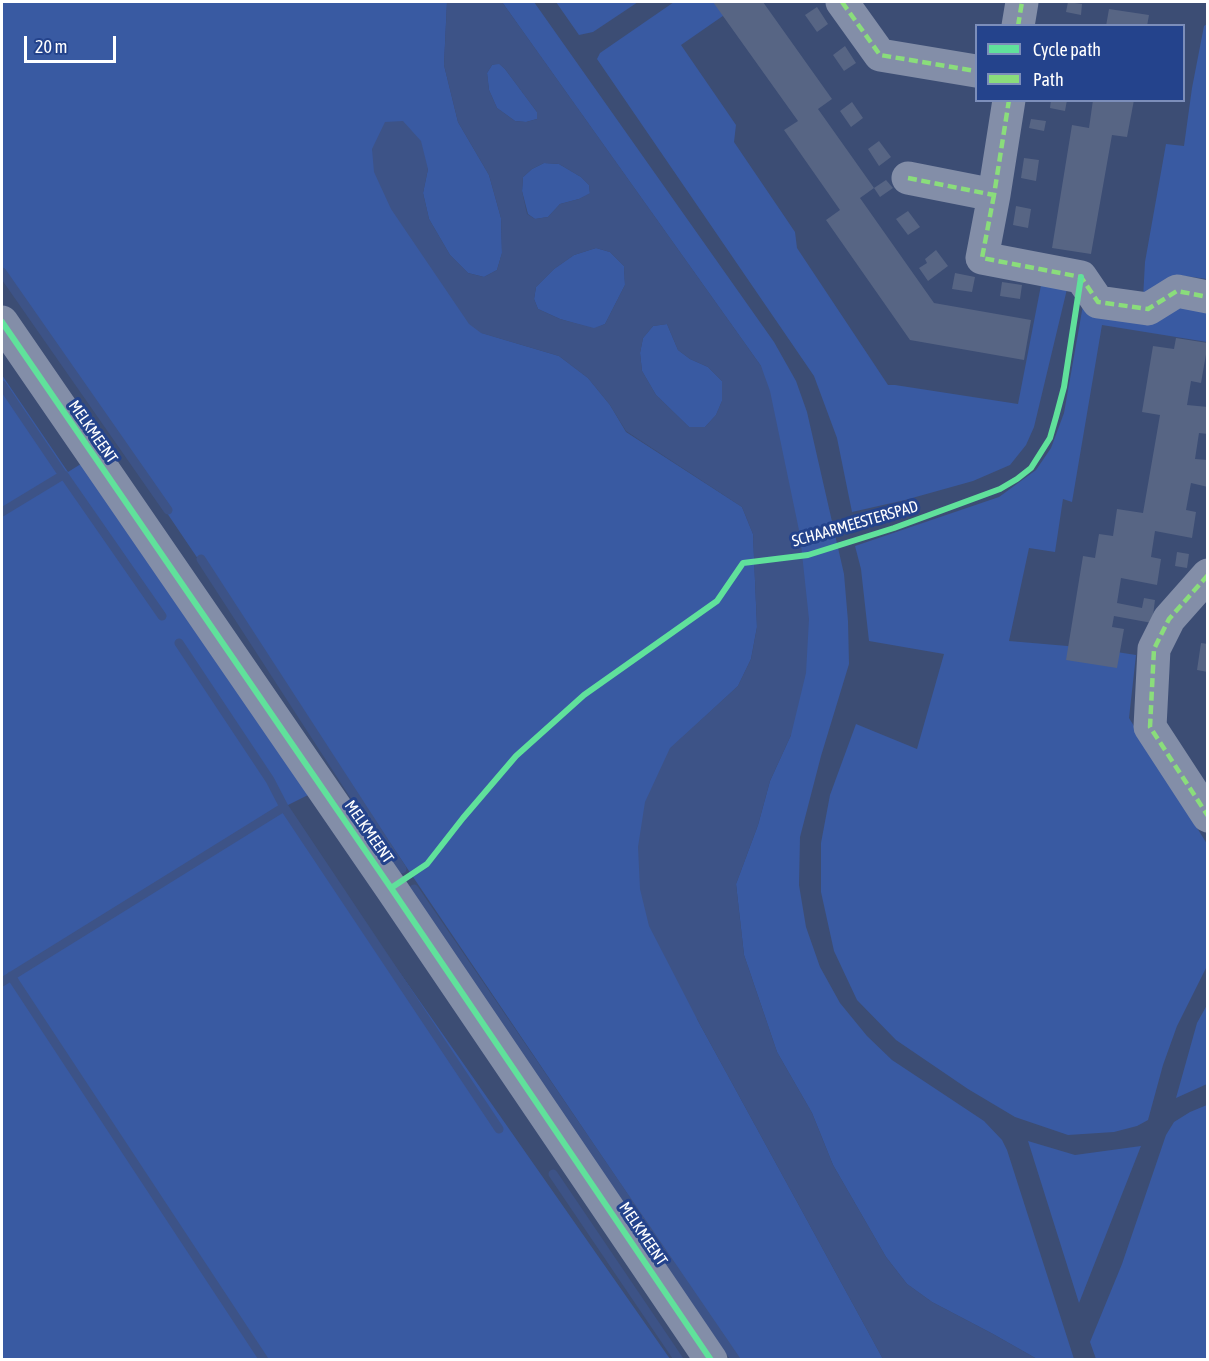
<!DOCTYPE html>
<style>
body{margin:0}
#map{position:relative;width:1209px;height:1361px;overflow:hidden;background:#3c4d74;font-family:"Asap Condensed",sans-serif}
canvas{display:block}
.frame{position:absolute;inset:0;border:3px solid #fff;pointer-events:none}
.legend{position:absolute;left:975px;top:24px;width:210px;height:78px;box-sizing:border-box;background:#24438c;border:2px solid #7c8eba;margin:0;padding:8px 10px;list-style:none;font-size:18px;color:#fff}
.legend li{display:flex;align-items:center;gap:12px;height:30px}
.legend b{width:30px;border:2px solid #7c8eba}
.scale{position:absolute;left:24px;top:36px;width:92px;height:27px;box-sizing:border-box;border:3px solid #fff;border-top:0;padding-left:8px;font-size:18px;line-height:21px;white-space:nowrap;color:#fff;-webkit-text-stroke:4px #24438c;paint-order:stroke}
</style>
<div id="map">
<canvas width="1209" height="1361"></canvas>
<div class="frame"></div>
<ul class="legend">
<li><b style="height:8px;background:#60e19b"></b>Cycle path</li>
<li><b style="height:8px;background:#8add7b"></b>Path</li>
</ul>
<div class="scale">20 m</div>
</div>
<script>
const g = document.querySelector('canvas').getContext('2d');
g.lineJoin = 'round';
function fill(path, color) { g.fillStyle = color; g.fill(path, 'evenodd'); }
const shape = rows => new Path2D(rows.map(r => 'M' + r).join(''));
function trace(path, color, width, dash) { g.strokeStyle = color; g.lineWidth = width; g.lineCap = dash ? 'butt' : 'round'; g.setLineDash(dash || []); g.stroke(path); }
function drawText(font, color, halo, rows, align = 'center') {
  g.font = font + ' "Asap Condensed",sans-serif'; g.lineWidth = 6; g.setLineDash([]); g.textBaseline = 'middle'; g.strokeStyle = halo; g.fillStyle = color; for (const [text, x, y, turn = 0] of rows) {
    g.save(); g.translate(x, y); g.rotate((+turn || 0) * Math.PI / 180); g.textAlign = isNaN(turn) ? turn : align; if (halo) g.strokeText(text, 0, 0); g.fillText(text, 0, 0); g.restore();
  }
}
fill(shape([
 [2,2,447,2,444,65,458,122,489,175,501,218,502,253,497,270,484,277,468,273,450,255,429,219,423,193,428,169,372,149,482,333,559,356,588,378,610,405,626,432,742,507,753,534,757,627,751,659,738,686,670,749,697,1019,883,1359,739,1359,2,269],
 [502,2,534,2,774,342,796,381,807,412,844,574,848,621,849,664,821,756,800,837,799,885,806,927,820,967,840,1003,867,1036,892,1060,984,1121,1002,1140,1007,1150,1074,1359,1037,1359,993,1334,932,1302,907,1284,886,1257,833,1165,812,1113,777,1052,744,955,736,884,758,825,770,781,791,735,761,366],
 [556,2,638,2,593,32,579,35],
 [674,2,743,2,681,45,736,125,734,142,795,232,797,248,888,385,895,385,1018,404,1042,280,1067,289,1034,427,1026,445,1010,465,973,481,905,500,852,512,837,438,814,376,597,59,600,53],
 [1207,24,1207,279,1177,275,1175,282,1143,299,1145,262,1166,144,1184,146,1192,88,1204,26],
 [499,63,505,69,537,112,537,119,526,122,515,121,497,108,489,90,487,73,492,65],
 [544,163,559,164,581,177,589,185,590,194,579,199,560,204,548,217,535,219,528,214,522,191,523,177,532,169],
 [596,248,610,252,624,266,625,285,605,324,594,329,560,319,538,309,534,299,536,287,554,269,574,255],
 [1183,302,1207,306,1207,342,1102,325,1072,502,1063,499,1055,552,1029,548,1009,641,1091,648,1136,655,1129,718,1207,844,1207,966,1177,1026,1163,1065,1148,1120,1137,1126,1114,1132,1068,1135,1015,1117,968,1089,896,1040,857,1000,834,951,821,892,821,843,830,795,856,724,917,749,944,654,869,641,861,569,855,546,999,497,1036,470,1051,448,1064,413,1083,305],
 [667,324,678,350,690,359,708,367,722,381,722,401,716,415,705,427,689,427,656,395,642,371,640,353,643,338,653,326],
 [2,375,68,472,84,462,310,794,284,807,670,1359,2,1359],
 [1207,1005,1207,1084,1176,1098,1197,1023],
 [1207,1105,1207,1359,1096,1359,1090,1342,1122,1264,1166,1135,1174,1122,1190,1112],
 [1028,1141,1075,1155,1141,1146,1079,1303]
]), '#395aa2');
fill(shape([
 [447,2,502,2,761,366,770,391,800,535,809,619,806,673,791,735,770,781,758,825,736,884,744,955,777,1052,812,1113,833,1165,886,1257,907,1284,932,1302,993,1334,1037,1359,883,1359,697,1019,649,926,640,889,638,847,645,802,670,748,738,686,751,659,757,627,753,534,742,507,626,431,610,405,588,378,559,356,481,333,469,324,391,209,374,172,372,149,385,122,403,121,421,141,428,169,423,193,429,219,450,255,468,273,484,277,497,270,502,253,501,218,489,175,458,122,444,65],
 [499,64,505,69,537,112,537,119,526,122,515,121,497,108,489,90,487,73,492,65],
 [544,163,559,164,581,177,589,185,590,193,579,199,560,204,548,217,535,219,527,214,522,191,523,177,532,169],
 [596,248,610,252,624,266,625,285,605,324,594,328,560,319,538,309,534,299,536,287,554,269,574,255],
 [667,324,678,350,690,359,708,367,722,381,722,401,716,415,705,427,689,427,656,395,642,371,640,353,643,338,653,326]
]), '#3d5387');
trace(shape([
 [2,272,168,510],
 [2,385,63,475,2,512],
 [64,475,162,616],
 [201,559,402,869],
 [284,807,499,1129],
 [414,889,736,1360],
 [11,976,264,1360],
 [2,982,284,807,270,780,179,643],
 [553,1174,679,1360]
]), '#3d5387', 9);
fill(shape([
 [713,2,763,2,832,99,818,109,874,188,860,198,934,303,1031,320,1024,360,910,340,826,220,840,210,784,130,798,121],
 [1068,2,1082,4,1081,15,1066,12],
 [817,7,828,24,817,32,805,15],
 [1109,9,1149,15,1147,26,1106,26],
 [845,46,856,63,844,71,833,55],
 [1051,100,1067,100,1065,111,1050,108],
 [1093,100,1134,100,1127,137,1112,135,1091,254,1052,248,1072,125,1089,128],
 [852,102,863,118,851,127,840,111],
 [1031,119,1046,121,1044,131,1029,128],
 [879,141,891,157,879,166,868,149],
 [1024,158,1039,160,1036,181,1021,178],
 [886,180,893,188,880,197,874,188],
 [1016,206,1031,209,1028,228,1013,225],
 [908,211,920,227,908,235,896,219],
 [936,250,948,266,928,281,919,268,927,263,925,259],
 [955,273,975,277,972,292,952,289],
 [1002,282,1022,285,1020,299,1000,296],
 [1176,338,1208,343,1201,383,1191,381,1187,405,1208,407,1208,434,1199,433,1195,459,1208,460,1208,487,1191,483,1186,510,1196,512,1192,538,1155,531,1151,557,1161,559,1157,585,1121,578,1117,603,1142,608,1144,598,1155,600,1152,623,1114,616,1112,627,1124,629,1117,668,1066,660,1083,556,1095,558,1099,534,1113,536,1117,509,1143,513,1160,415,1142,412,1153,346,1174,349],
 [1177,552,1189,554,1187,568,1175,566],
 [1201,643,1208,644,1208,672,1197,670]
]), '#576584');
trace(shape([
 [842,2,880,55,976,71],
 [1018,26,1022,2],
 [908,178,994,195,1009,100],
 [994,195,982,258,1081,277,1098,302,1148,309,1177,291,1208,297],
 [2,322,391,888,711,1360],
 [1208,575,1169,619,1154,649,1150,727,1208,816]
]), '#838ea8', 33);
trace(shape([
 [842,2,880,55,976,71],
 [1018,26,1022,2],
 [908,178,994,195,1009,100],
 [994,195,982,258,1081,277,1098,302,1148,309,1177,291,1208,297],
 [1208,575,1169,619,1154,649,1150,727,1208,816]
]), '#8add7b', 4.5, [9, 4.5]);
trace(shape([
 [2,322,391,888,711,1360],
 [391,888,427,864,463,818,516,756,584,695,717,601,743,563,808,555,894,528,1000,489,1017,479,1031,468,1050,438,1056,417,1064,387,1081,277]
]), '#60e19b', 6);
drawText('16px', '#fff', '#24438c', [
 ["MELKMEENT",93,432,55],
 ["SCHAARMEESTERSPAD",855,524,-16],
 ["MELKMEENT",369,832,55],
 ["MELKMEENT",643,1234,56]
]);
</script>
